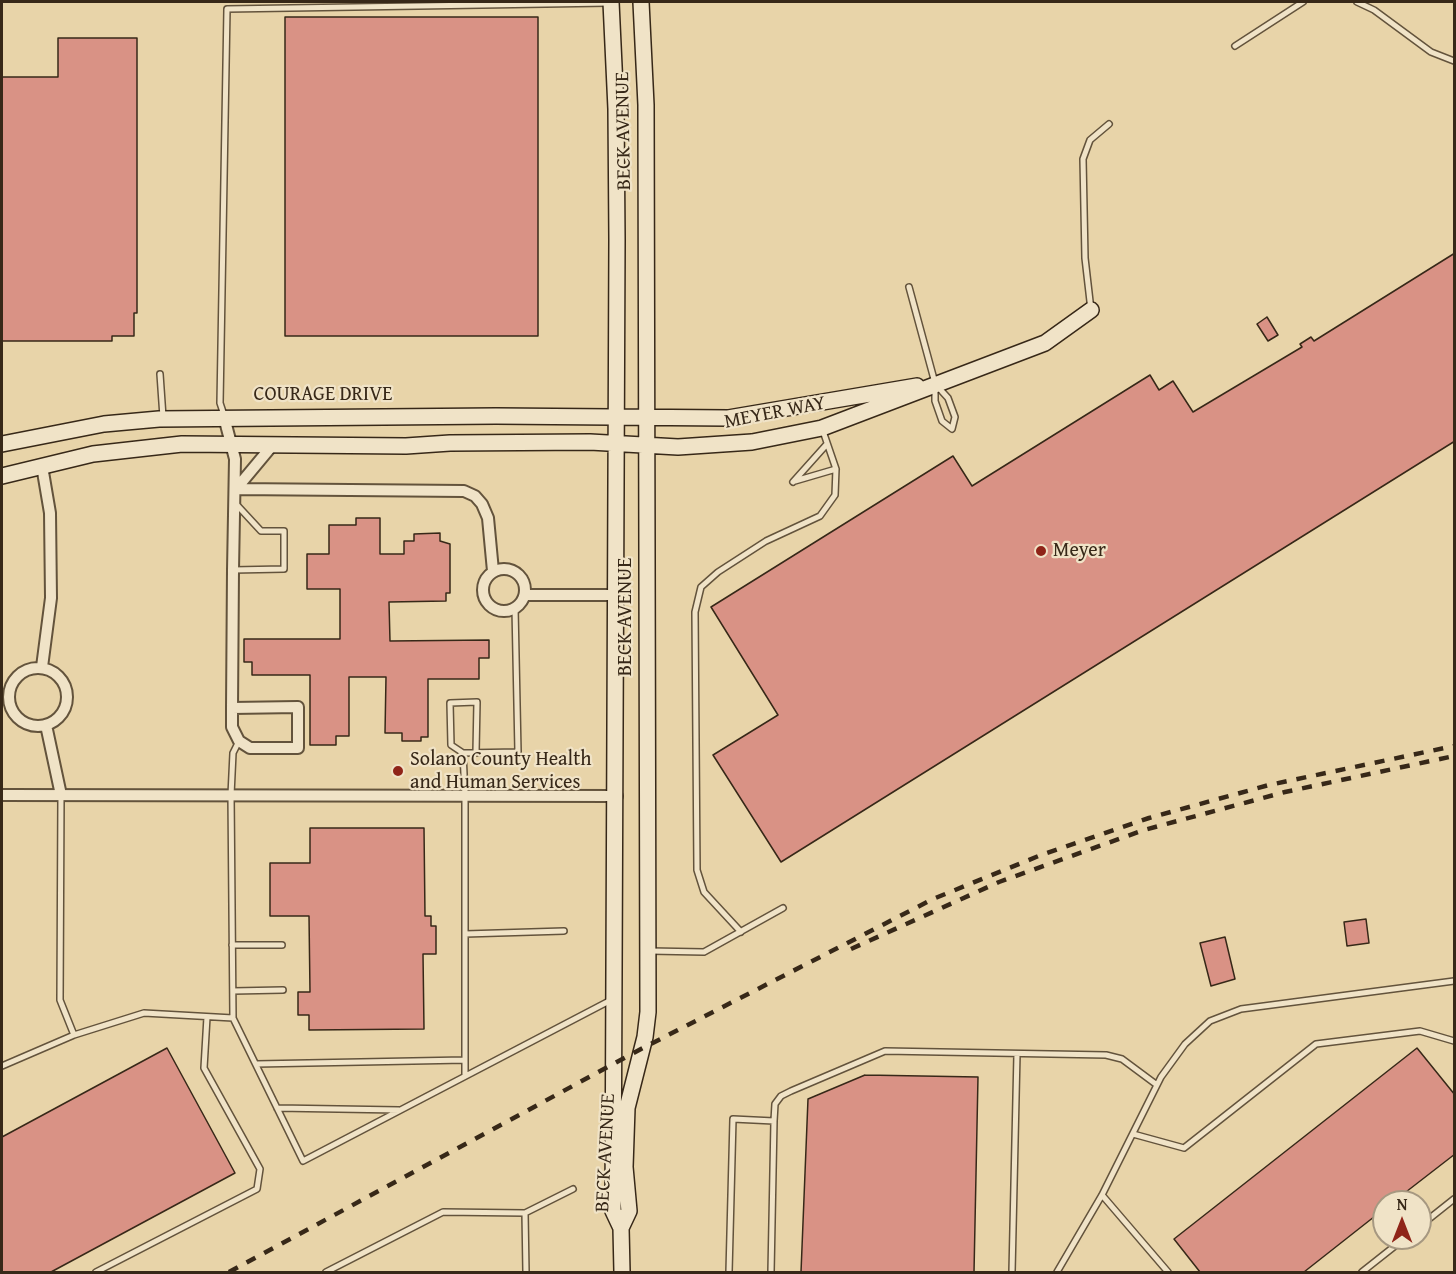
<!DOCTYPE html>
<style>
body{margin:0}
#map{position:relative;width:1456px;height:1274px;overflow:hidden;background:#e8d4a9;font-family:"Gentium Book Plus",serif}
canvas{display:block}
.frame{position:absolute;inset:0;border:3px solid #372818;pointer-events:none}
.north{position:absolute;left:1372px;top:1190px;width:60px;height:60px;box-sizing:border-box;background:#f0e3c7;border:2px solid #a69881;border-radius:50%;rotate:0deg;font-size:16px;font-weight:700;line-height:24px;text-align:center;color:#372818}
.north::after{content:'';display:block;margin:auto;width:21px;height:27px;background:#8f2418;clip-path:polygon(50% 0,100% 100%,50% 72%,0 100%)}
</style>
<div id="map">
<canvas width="1456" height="1274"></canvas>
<div class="frame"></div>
<div class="north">N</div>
</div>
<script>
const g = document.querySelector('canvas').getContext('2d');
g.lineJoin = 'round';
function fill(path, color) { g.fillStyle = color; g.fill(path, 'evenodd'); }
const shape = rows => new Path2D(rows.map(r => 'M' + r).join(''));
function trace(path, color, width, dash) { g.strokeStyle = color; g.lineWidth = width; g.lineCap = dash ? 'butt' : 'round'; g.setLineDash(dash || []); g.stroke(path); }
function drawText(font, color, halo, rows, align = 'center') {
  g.font = font + ' "Gentium Book Plus",serif'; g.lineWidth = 4.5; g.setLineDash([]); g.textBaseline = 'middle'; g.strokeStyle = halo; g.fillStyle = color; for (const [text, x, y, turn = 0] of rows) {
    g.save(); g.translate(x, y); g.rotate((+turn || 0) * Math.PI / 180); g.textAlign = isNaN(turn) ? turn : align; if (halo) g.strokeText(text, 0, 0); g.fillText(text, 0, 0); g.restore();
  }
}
const building = shape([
 [285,17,538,17,538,336,285,336,285,17],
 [58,38,137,38,137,313,134,313,134,336,112,336,112,341,2,341,2,77,58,77,58,38],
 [1455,253,1455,441,781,862,713,755,778,715,711,607,953,456,972,486,1150,375,1159,390,1173,381,1193,412,1302,347,1300,344,1311,337,1314,341,1455,253],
 [1267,317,1278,335,1268,341,1257,324,1267,317],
 [356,518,380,518,380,554,404,554,404,541,414,541,414,534,440,533,440,541,450,544,450,593,446,593,446,601,389,602,390,641,489,640,489,658,479,658,479,679,428,679,428,737,421,737,421,741,402,741,402,733,385,733,386,677,349,677,349,736,336,736,336,745,310,745,310,675,252,675,252,662,244,662,244,639,340,639,340,589,307,589,307,554,329,554,329,525,356,525,356,518],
 [310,828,424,828,425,916,431,916,431,926,436,926,436,954,423,954,424,1029,309,1030,309,1015,298,1015,298,992,310,992,309,916,270,916,270,863,310,863,310,828],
 [1366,919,1369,943,1347,946,1344,922,1366,919],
 [1225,937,1235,979,1211,986,1200,943,1225,937],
 [167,1048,235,1173,51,1272,2,1272,2,1137,167,1048],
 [1417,1048,1455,1095,1455,1154,1393,1202,1384,1202,1384,1209,1304,1272,1200,1272,1174,1239,1417,1048],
 [865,1075,978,1077,974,1272,801,1272,808,1099,865,1075]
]);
fill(building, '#d99285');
trace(building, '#372818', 1.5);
const lane = shape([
 [1357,2,1374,10,1431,52,1454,61],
 [1235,46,1303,2],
 [909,287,935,383,935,401,942,421,952,429,955,417,948,398,938,387],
 [1091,310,1085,258,1083,159,1090,140,1109,124],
 [160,374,163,417],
 [224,415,220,403,227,9,609,3],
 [795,481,836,469],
 [793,482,827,444],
 [233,570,284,569,284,531,261,531,236,504],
 [239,741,233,753,231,795,233,1018,303,1161,613,999],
 [463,753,451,745,450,703,477,702,476,752],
 [61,795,60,1000,74,1035,144,1013,233,1018],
 [741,932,704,892,697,870,695,612,701,587,718,572,766,541,820,516,835,495,836,469,823,431],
 [465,934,564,931],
 [232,945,282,945],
 [650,951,704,952,783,908],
 [233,991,283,990],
 [256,1064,465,1060],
 [2,1066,74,1035],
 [465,1076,465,795,463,753,518,752,515,608],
 [277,1108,399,1110],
 [1133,1134,1184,1148,1316,1044,1420,1031,1454,1041],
 [1102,1195,1168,1272],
 [1420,1226,1454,1199],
 [96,1272,257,1189,260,1169,204,1068,207,1017],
 [326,1272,443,1212,525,1213],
 [526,1272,525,1213,573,1189],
 [729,1272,733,1119,774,1121,775,1104,781,1096,791,1091,885,1051,1106,1055,1122,1059,1157,1085],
 [771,1272,774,1121],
 [1012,1272,1017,1054],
 [1057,1272,1102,1195,1161,1077,1185,1044,1210,1021,1241,1009,1454,981],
 [1362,1272,1405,1238]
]);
const street = shape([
 [224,417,235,459,233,570,232,708,232,727,239,741,250,748,298,748,298,707,232,708],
 [236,489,464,491,475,496,482,504,488,518,493,571],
 [236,489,271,447],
 '483 590a21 21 0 1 1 42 0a21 21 0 1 1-42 0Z',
 [525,595,617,595],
 [42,667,51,598,50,513,42,466],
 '9 697a29 29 0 1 1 58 0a29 29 0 1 1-58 0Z',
 [46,725,61,795],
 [2,795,617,796]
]);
const secondary = shape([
 [611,2,616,109,617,240,613,1211,621,1228],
 [2,444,104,424,159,419,496,416,728,418,917,386],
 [2,476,93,454,182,444,406,446,450,443,590,442,678,447,752,442,822,428,1045,343,1091,310],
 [622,1272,621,1228,629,1211,625,1167,627,1108,645,1037,648,1012,646,105,641,2]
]);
trace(lane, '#63533c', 8);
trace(street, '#63533c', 14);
trace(secondary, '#372818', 18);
trace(lane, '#f0e3c7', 5);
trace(street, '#f0e3c7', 10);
trace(secondary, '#f0e3c7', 15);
trace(shape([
 [851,949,999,882,1144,830,1285,792,1454,756],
 [229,1272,641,1049,933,899,1041,855,1149,818,1269,785,1454,746]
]), '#372818', 4.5, [10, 10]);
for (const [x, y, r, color] of [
 [1041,551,6,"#8f2418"],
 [398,771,6,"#8f2418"]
]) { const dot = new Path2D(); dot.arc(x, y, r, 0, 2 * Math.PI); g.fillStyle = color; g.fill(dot); trace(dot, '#f0e3c7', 2); }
drawText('20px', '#372818', '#f0e3c7', [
 ["BECK AVENUE",624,131,-91],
 ["COURAGE DRIVE",323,395],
 ["MEYER WAY",775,413,-11],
 ["BECK AVENUE",626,617,-90],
 ["BECK AVENUE",606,1153,-87]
]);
drawText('20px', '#372818', '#f0e3c7', [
 ["Meyer",1053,551],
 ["Solano County Health",410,760],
 ["and Human Services",410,783]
], 'left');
</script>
